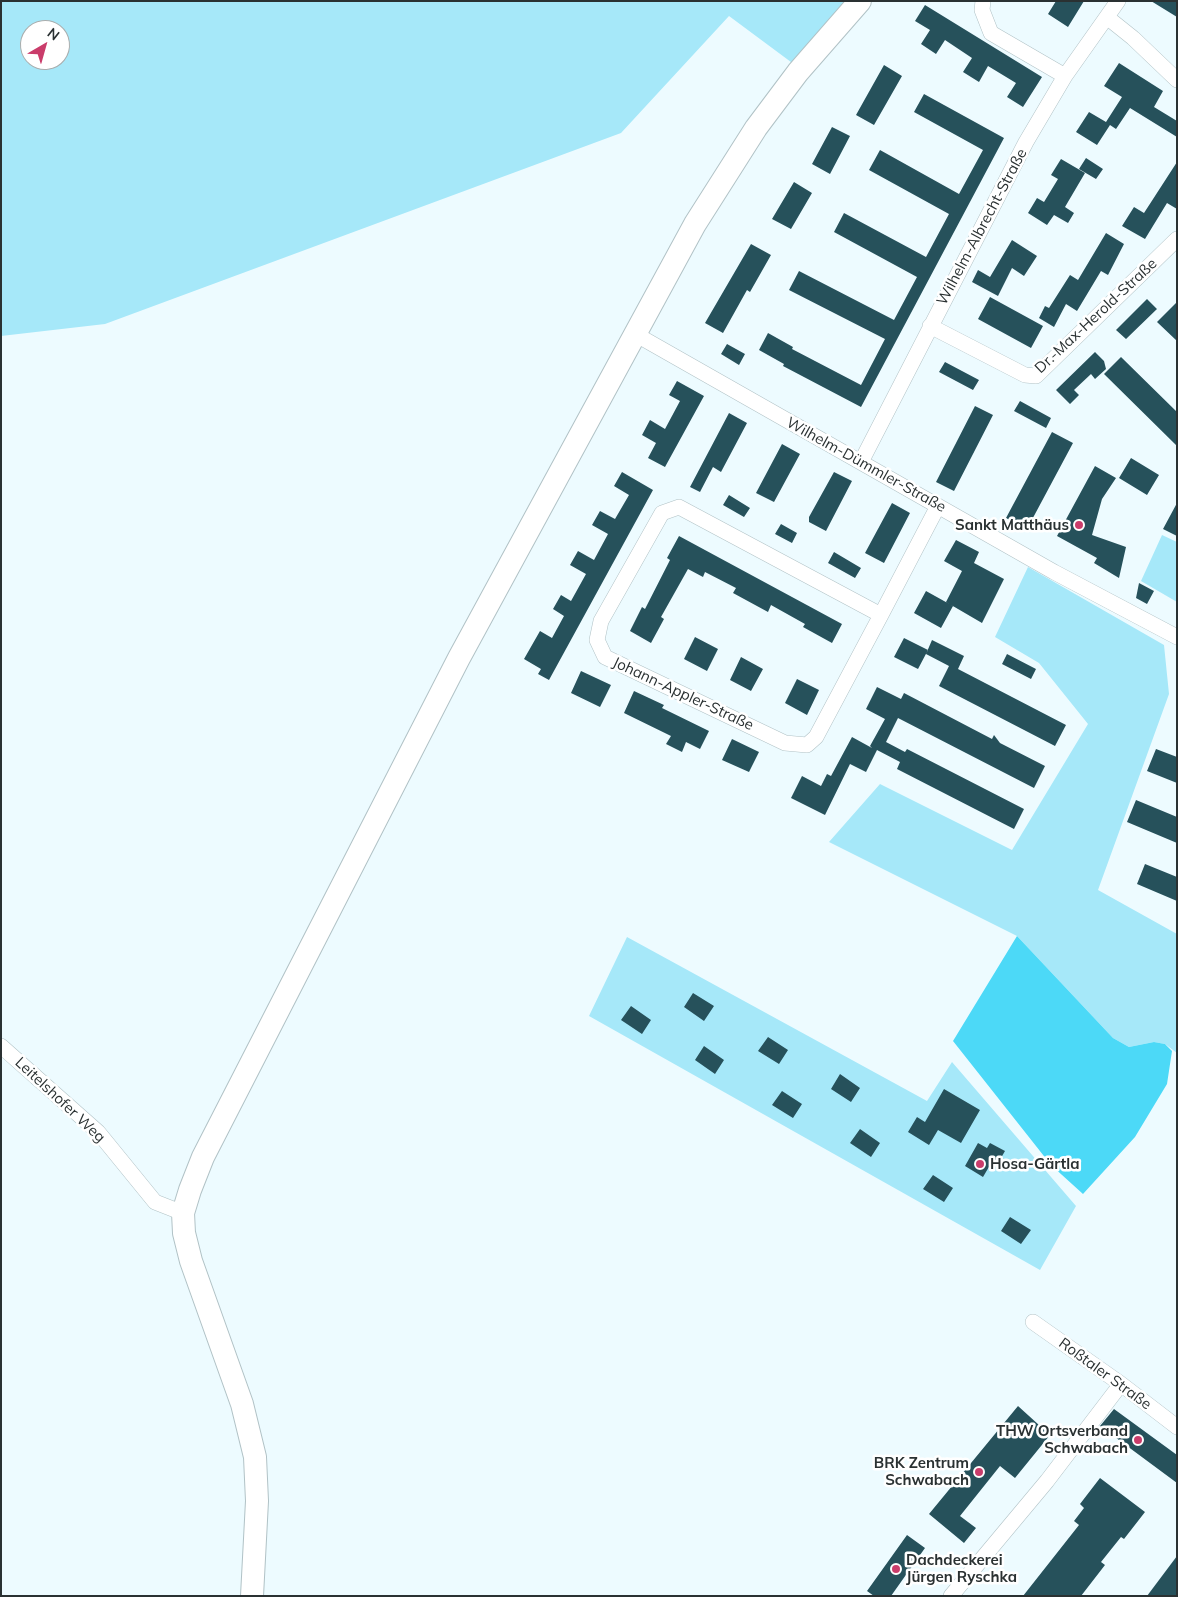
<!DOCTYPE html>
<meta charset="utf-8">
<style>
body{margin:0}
#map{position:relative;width:1178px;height:1597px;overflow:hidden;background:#edfbff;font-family:Mulish,sans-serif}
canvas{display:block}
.frame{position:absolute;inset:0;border:2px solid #2a3132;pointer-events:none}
.north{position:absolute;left:20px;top:20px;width:50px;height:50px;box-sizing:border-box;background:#fff;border:1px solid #aaadad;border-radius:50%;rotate:38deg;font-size:14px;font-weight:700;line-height:20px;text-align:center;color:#2a3132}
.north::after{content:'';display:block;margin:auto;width:18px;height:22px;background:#ca3d6b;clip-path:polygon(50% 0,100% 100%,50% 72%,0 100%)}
</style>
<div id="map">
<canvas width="1178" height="1597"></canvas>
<div class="frame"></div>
<div class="north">N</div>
</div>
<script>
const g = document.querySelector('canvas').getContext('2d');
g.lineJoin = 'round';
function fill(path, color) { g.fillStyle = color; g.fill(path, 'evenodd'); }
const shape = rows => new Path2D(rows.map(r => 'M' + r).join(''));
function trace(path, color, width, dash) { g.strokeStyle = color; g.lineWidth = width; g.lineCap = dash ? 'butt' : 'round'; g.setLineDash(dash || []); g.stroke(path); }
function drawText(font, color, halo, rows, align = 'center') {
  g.font = font + ' Mulish,sans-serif'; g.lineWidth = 5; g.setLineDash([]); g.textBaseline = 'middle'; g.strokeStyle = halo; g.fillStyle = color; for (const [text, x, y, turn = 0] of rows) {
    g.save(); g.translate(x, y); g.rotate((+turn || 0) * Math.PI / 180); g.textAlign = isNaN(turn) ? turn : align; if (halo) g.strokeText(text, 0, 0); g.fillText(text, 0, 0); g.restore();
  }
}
fill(shape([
 [1,1,848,1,795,65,729,16,621,133,105,324,1,336],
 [30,30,60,30,60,60,30,60],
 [1162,535,1177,542,1177,602,1141,581],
 [1028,567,1164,645,1169,694,1098,890,1177,934,1177,1053,1165,1044,1154,1042,1129,1047,1113,1038,1017,936,829,842,880,784,1012,850,1088,724,1039,663,995,637],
 [627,937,927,1101,952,1062,1076,1206,1040,1270,589,1016]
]), '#a6e8f9');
fill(shape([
 [1017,936,1113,1038,1129,1047,1154,1042,1165,1044,1172,1051,1167,1084,1135,1137,1083,1194,1051,1165,953,1041]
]), '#4cd9f7');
fill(shape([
 [1056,1,1084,1,1068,27,1048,14],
 [1151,1,1177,1,1177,17],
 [925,5,1042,77,1023,107,1007,97,1016,83,988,66,979,82,963,72,972,58,945,40,936,54,921,44,930,30,915,21],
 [1119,63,1163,91,1154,107,1177,121,1177,137,1130,108,1116,129,1110,125,1097,145,1076,132,1089,112,1106,122,1122,97,1104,86],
 [884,65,902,76,874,125,856,115],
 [924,94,1004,138,861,407,783,366,784,364,759,350,768,333,793,347,792,349,861,385,885,339,789,290,799,271,894,320,917,277,834,232,844,213,926,257,949,214,869,170,880,150,959,194,983,150,914,112],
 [832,127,850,136,830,174,812,164],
 [1086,158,1103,169,1096,179,1079,169],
 [1061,159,1085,173,1065,207,1074,213,1068,223,1054,215,1047,225,1028,213,1037,198,1044,202,1058,179,1051,175],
 [1177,162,1177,209,1167,203,1145,239,1122,226,1134,207,1144,213],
 [794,182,812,193,791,229,772,219],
 [1106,233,1124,244,1108,275,1101,271,1077,311,1066,304,1054,327,1039,318,1045,306,1049,308,1070,275,1078,280],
 [1012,240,1037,256,1024,276,1012,268,998,296,972,282,978,270,990,277],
 [751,244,771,255,750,292,747,290,723,333,705,323],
 [990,297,1043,326,1031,348,978,319],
 [1147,299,1157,309,1126,339,1116,330],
 [1177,302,1177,341,1157,322],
 [727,344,745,354,739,365,721,354],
 [1095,352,1104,361,1106,369,1095,379,1091,374,1074,390,1079,395,1070,404,1056,390],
 [1121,357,1177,412,1177,446,1104,374],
 [945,362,979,380,973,390,939,372],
 [677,381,704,396,665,467,648,458,656,443,642,435,650,420,665,429,680,401,669,395],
 [1020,401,1051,418,1046,428,1014,411],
 [975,406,993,415,954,491,936,482],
 [729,413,747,423,721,472,713,467,700,492,690,487],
 [1052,432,1073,443,1027,529,1006,518],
 [782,444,800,454,774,502,756,493],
 [1131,458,1159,475,1147,495,1119,478],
 [1095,466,1116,478,1102,499,1092,535,1126,547,1119,578,1094,563,1097,558,1057,536],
 [622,472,653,490,549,680,538,674,541,669,524,659,540,631,552,638,564,616,553,609,561,595,571,601,586,574,570,565,578,551,594,560,608,534,592,525,600,511,615,519,629,495,614,486],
 [834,472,852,481,826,531,809,522,809,517],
 [729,495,750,508,744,517,723,505],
 [892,503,910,513,884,563,865,553],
 [1177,503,1177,536,1163,529],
 [781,524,797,533,792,543,775,534],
 [679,536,842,624,832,643,803,627,805,624,771,605,768,612,733,593,736,588,705,572,703,577,688,569,661,617,664,619,651,643,630,631,642,607,645,609,670,560,667,558],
 [956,540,979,552,974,563,1004,579,982,623,946,602,962,571,944,561],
 [834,552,861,568,855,578,828,563],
 [1139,583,1154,591,1147,604,1136,598],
 [926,591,953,606,941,628,914,613],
 [695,637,718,649,707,671,684,659],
 [904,638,928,650,918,669,894,657],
 [932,640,964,656,958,669,1066,725,1055,746,939,686,949,666,926,654],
 [1007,654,1036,669,1031,679,1002,664],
 [741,657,763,669,751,691,730,680],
 [581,671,611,685,600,707,571,693],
 [797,679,819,690,807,715,785,703],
 [877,687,901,699,904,693,992,739,994,735,1000,743,1045,766,1034,788,898,718,886,742,905,752,907,749,1024,809,1014,829,897,769,900,762,877,750,866,772,850,764,825,815,791,798,802,776,821,786,827,774,831,776,852,737,872,748,870,746,885,719,866,709],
 [634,691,664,705,662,708,709,731,700,749,686,742,682,752,666,744,671,736,624,713],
 [732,739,759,752,749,772,722,760],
 [1156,749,1177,757,1177,783,1147,771],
 [1136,800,1177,817,1177,843,1127,822],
 [1145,864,1177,877,1177,901,1137,884],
 [693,993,714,1006,704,1021,684,1007],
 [631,1006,651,1020,642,1034,621,1020],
 [768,1037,788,1050,779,1064,758,1051],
 [704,1046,724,1060,715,1074,695,1060],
 [840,1074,860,1088,851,1102,831,1089],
 [944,1089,980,1110,961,1143,938,1130,929,1145,908,1132,917,1117,925,1122],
 [782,1091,802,1104,793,1118,772,1105],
 [860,1129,880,1143,871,1157,850,1143],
 [978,1143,987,1148,990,1143,1005,1151,998,1163,993,1160,983,1177,965,1166],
 [933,1175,953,1188,944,1202,923,1189],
 [1010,1217,1031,1230,1021,1244,1001,1231],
 [1018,1406,1050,1435,1015,1478,1000,1466,960,1516,976,1528,964,1543,929,1514],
 [1114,1409,1177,1455,1177,1483,1100,1426],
 [1100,1478,1145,1512,1124,1539,1121,1537,1101,1562,1105,1565,1081,1596,1023,1596,1079,1525,1074,1521,1084,1508,1080,1504],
 [907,1535,925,1548,891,1596,874,1596,867,1591],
 [1177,1556,1177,1596,1147,1596]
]), '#26515b');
const street = shape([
 [983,1,982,10,991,33,1065,76],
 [1108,18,1133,38,1177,80],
 [930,326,1025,375,1036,376,1177,239],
 [635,334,1054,572,1177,637],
 [861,462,1026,142,1065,76,1118,1],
 [881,615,679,507,662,513,601,621,597,640,605,657,785,743,807,745,816,737,881,615,938,506],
 [1,1046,98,1132,155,1202,183,1213],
 [1033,1322,1121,1384,1177,1427],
 [951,1596,1047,1481,1121,1384]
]);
const secondary = shape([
 [252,1596,257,1501,255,1457,242,1404,191,1261,184,1233,183,1213,190,1190,203,1157,459,658,695,224,756,128,798,72,860,1]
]);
trace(street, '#b1c2c6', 16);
trace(secondary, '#b1c2c6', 24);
trace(street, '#fff', 15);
trace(secondary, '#fff', 22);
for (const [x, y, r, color] of [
 [1079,525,5,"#ca3d6b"],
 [980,1164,5,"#ca3d6b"],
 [1138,1440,5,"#ca3d6b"],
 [979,1472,5,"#ca3d6b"],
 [896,1569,5,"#ca3d6b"]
]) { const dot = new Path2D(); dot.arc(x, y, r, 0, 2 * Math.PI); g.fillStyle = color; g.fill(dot); trace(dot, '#fff', 2); }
drawText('15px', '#2a3132', '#fff', [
 ["Wilhelm-Albrecht-Straße",982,227,-62],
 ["Dr.-Max-Herold-Straße",1096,316,-43],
 ["Wilhelm-Dümmler-Straße",866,465,29],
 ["Johann-Appler-Straße",683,694,25],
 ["Leitelshofer Weg",60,1100,43],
 ["Roßtaler Straße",1105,1374,36]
]);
drawText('bold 15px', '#2a3132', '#fff', [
 ["Sankt Matthäus",1069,525],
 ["Hosa-Gärtla",990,1164,"left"],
 ["THW Ortsverband",1128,1431],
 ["Schwabach",1128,1448],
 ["BRK Zentrum",969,1463],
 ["Schwabach",969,1480],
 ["Dachdeckerei",906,1560,"left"],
 ["Jürgen Ryschka",906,1577,"left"]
], 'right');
</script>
